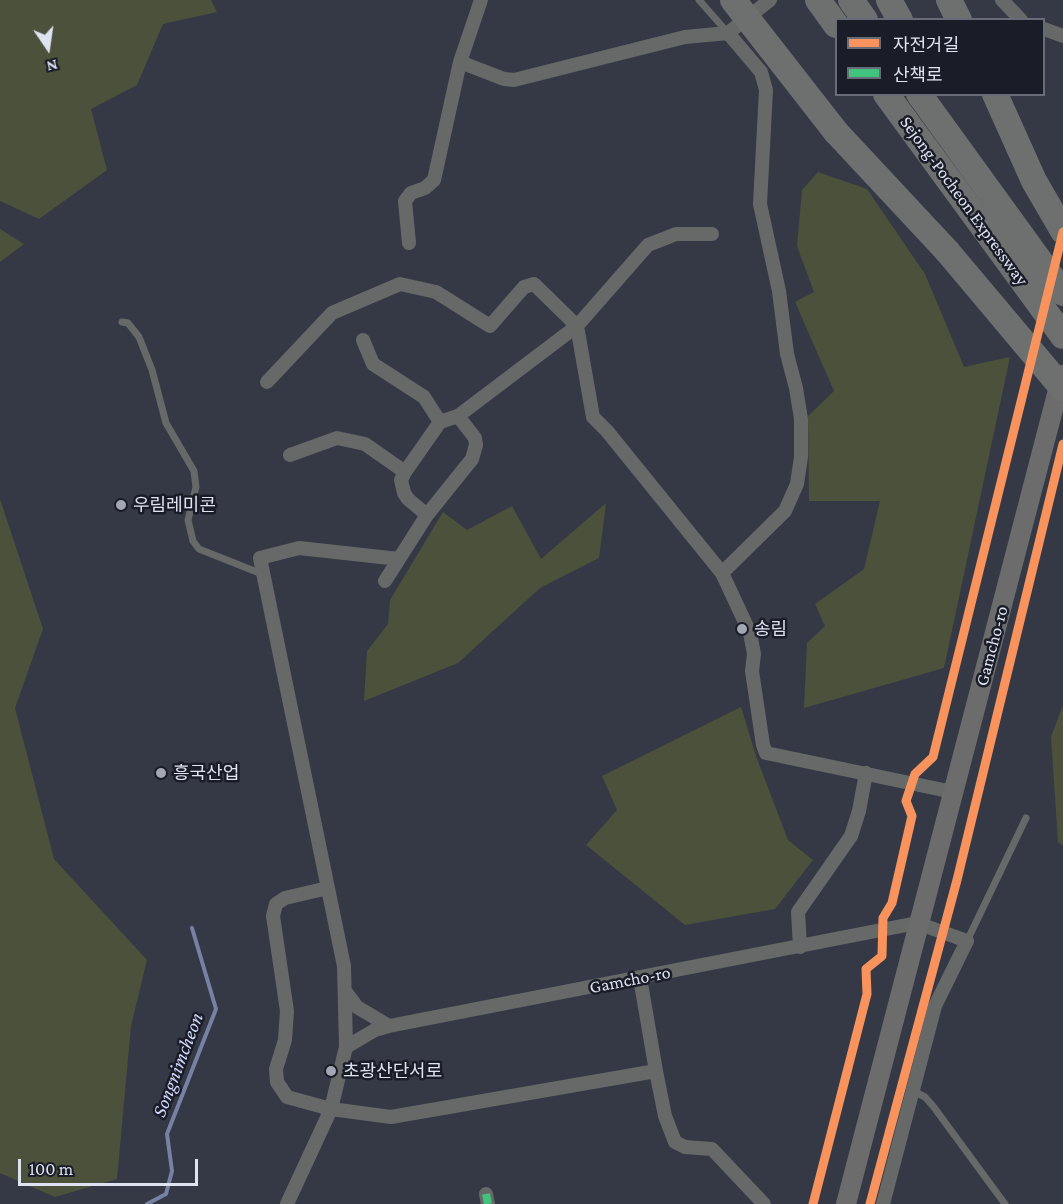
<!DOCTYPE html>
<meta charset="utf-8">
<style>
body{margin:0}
#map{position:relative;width:1063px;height:1204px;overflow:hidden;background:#353946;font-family:"Crimson Pro","Noto Sans KR",serif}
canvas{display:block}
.legend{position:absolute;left:835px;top:18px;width:210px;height:78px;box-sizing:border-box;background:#1a1d27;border:2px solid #686c78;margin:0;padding:8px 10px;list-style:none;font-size:18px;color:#dee2f1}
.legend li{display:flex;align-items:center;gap:12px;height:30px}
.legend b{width:30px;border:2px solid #686c78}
.north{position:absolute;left:18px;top:18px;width:60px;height:60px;-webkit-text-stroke:4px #1a1d27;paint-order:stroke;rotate:167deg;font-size:16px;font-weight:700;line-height:24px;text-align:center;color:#dee2f1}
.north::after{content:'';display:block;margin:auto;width:21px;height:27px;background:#dee2f1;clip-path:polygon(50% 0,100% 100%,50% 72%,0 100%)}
.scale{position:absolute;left:18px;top:1159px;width:180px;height:27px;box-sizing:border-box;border:3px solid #dee2f1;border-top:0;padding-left:8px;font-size:18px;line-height:21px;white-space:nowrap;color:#dee2f1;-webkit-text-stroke:4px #1a1d27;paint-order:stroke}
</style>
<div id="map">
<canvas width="1063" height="1204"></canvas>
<ul class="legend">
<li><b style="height:8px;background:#f8935d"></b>자전거길</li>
<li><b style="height:8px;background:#40c37c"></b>산책로</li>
</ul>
<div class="north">N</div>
<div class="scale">100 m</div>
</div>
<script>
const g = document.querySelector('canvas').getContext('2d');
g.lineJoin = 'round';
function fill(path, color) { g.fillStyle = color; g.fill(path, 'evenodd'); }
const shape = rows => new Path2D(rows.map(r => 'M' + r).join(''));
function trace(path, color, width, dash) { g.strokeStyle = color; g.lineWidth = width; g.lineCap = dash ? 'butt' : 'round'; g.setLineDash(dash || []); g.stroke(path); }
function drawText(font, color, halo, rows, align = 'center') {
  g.font = font + ' "Crimson Pro","Noto Sans KR",serif'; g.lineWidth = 5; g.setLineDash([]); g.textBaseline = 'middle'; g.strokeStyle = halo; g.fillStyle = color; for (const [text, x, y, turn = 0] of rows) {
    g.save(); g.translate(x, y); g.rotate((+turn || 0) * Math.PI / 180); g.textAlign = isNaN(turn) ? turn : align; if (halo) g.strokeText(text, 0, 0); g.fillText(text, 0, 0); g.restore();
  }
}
fill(shape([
 [0,0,211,0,217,12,163,24,137,85,91,109,107,170,39,219,0,201],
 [818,172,867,189,925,274,964,367,1010,357,944,668,804,708,807,643,825,626,815,604,864,569,880,501,809,501,808,416,834,391,795,302,814,292,797,246,802,190],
 [0,229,24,244,0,262],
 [0,499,43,629,15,708,54,859,147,960,131,1026,117,1179,55,1197,0,1173],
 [606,503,599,558,540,588,458,663,364,701,367,651,388,624,390,600,443,512,467,530,512,506,541,559],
 [1063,705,1063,846,1058,842,1051,737],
 [741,707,756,756,788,840,813,860,775,909,685,925,586,845,617,810,602,776]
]), '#4b513b');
trace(shape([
 [147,1204,166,1194,172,1171,167,1134,216,1009,192,928]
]), '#7781a3', 4);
trace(shape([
 [699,0,728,33],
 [122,322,128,323,139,337,152,370,166,423,194,471,196,487,188,520,193,541,199,549,262,574],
 [967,941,1026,818],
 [911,1090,925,1097,933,1106,1005,1204]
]), '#676968', 7);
trace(shape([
 [770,0,728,33,761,72,766,90,760,204,779,291,787,354,796,388,801,419,801,457,797,484,785,511,722,573,750,633,754,654,752,671,763,745,766,753,953,792],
 [1002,0,1021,20],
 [1044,29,1063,36],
 [460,62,481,0],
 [409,243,405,201,411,193,425,188,434,180,460,62,504,79,514,80,685,37,728,33],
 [363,340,373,364,424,397,440,422,458,416,577,326,648,245,676,234,712,234],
 [267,382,332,313,400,284,436,292,490,326,524,287,534,284,577,326,593,417,607,431,722,573],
 [290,455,337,438,365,444,405,472,401,480,404,493,408,499,427,515],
 [405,472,440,422],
 [385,581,427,515,472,459,476,445,475,438,458,416],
 [328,888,285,898,276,904,273,916,287,1011,285,1040,276,1069,277,1082,287,1097,331,1109,391,1117,656,1071,640,978],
 [800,947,798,912,851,836,859,811,866,773],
 [345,991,357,1007,389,1026],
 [346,1047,375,1030,389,1026,917,923,967,941,935,1006,883,1204],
 [656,1071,665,1116,675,1142,685,1147,712,1149,764,1204],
 [486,1194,488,1204],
 [287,1204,331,1109,346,1047,344,966,260,558,299,548,399,559]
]), '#676968', 14);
trace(shape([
 [846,1204,1062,375]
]), '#6b6c6b', 20);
trace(shape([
 [818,0,836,25],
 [851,0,865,20],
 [889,0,900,20],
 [949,0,959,20],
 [886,94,1063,336],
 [919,94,1063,293],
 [995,94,1034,181,1063,231],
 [836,132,947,251]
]), '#6e7070', 26);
trace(shape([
 [733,0,836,132],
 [947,251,1063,389]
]), '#6e7070', 26);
trace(shape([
 [486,1194,488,1204]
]), '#40c37c', 8, [15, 8]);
trace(shape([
 [813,1204,867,994,866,969,882,956,883,918,892,903,912,816,906,801,915,774,933,757,1063,232],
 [870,1204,957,880,1063,444]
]), '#f8935d', 9);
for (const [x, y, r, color] of [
 [121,505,6,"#a3a7b5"],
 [742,629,6,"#a3a7b5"],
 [161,773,6,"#a3a7b5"],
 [331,1071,6,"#a3a7b5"]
]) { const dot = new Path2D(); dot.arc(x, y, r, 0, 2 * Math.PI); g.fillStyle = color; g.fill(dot); trace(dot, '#1a1d27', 2); }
drawText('18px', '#dee2f1', '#1a1d27', [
 ["Sejong-Pocheon Expressway",964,201,54],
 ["Gamcho-ro",992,646,-75],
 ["Gamcho-ro",630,980,-11]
]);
drawText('18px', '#dee2f1', '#1a1d27', [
 ["우림레미콘",133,505],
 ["송림",754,629],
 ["흥국산업",173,773],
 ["초광산단서로",343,1071]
], 'left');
drawText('italic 20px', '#d0daff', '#1a1d27', [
 ["Songnimcheon",178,1065,-69]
]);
</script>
